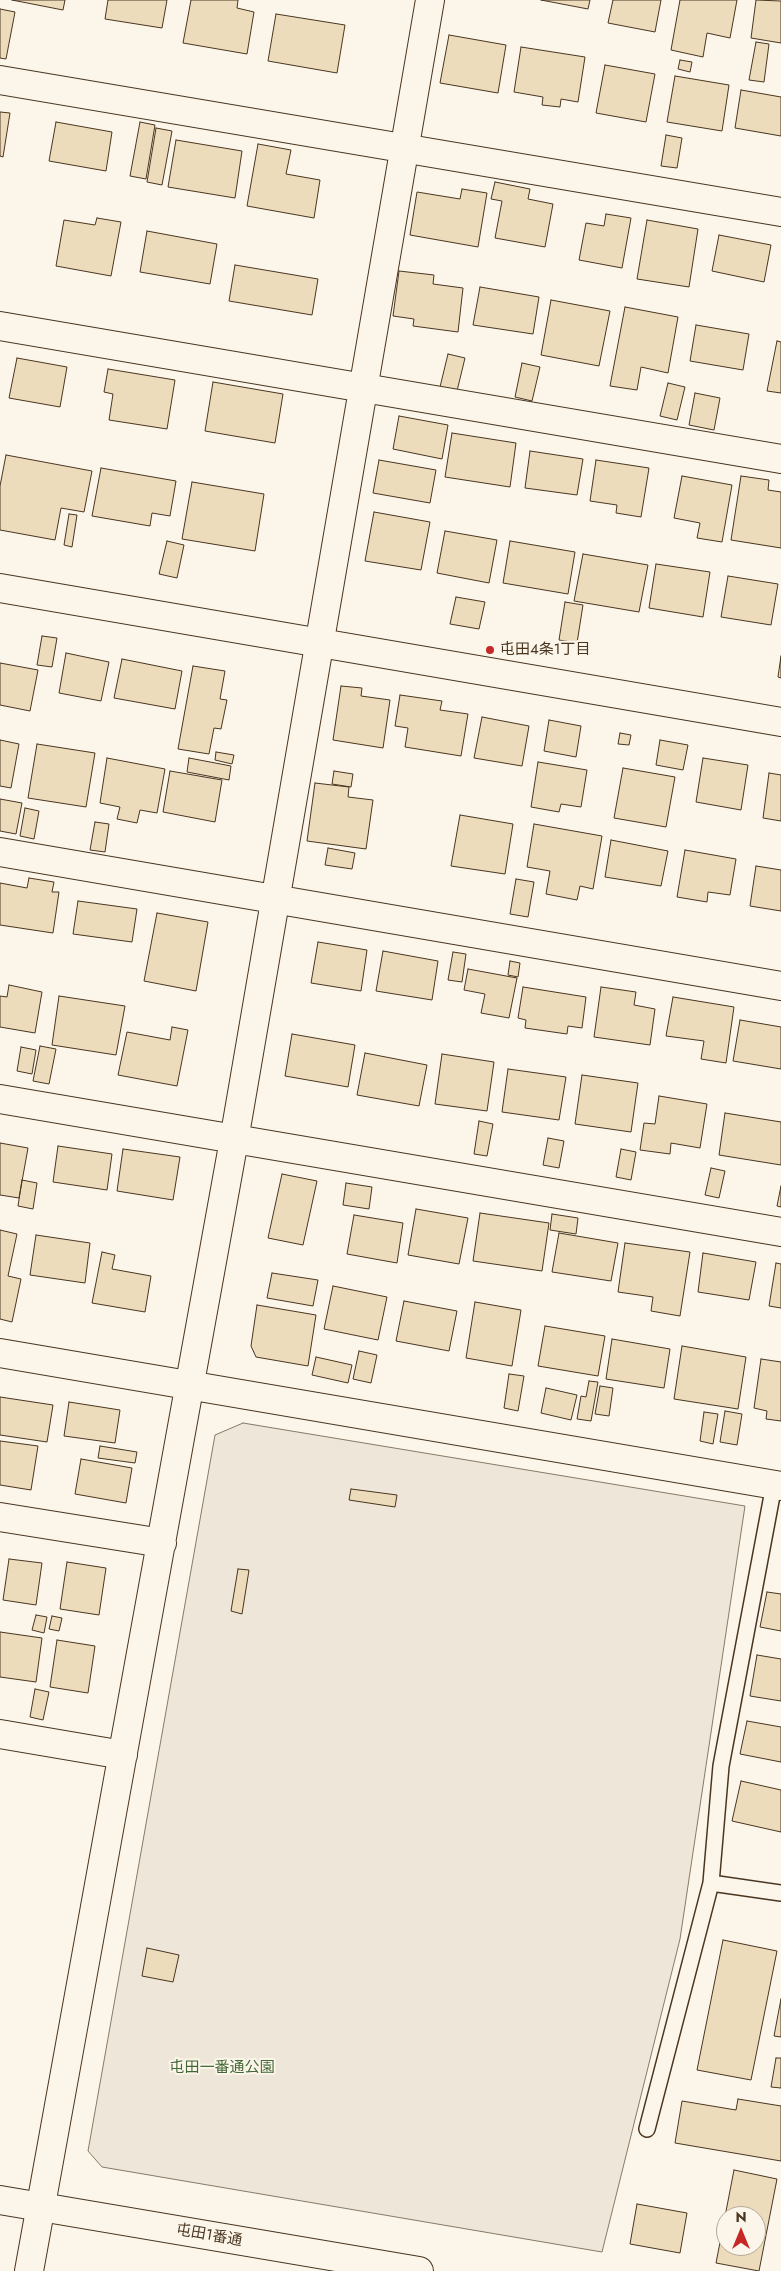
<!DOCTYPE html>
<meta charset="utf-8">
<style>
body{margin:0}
#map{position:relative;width:781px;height:2271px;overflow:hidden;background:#fbf6e9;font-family:Jost,sans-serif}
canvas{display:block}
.north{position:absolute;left:716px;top:2206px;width:50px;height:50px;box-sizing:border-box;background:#fbf6e9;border:1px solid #b4a999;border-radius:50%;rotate:0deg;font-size:14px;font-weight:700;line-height:20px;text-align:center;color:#4a3520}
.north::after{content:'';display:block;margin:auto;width:18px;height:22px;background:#c62828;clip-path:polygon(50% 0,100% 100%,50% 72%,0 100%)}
</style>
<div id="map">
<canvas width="781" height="2271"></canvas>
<div class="north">N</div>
</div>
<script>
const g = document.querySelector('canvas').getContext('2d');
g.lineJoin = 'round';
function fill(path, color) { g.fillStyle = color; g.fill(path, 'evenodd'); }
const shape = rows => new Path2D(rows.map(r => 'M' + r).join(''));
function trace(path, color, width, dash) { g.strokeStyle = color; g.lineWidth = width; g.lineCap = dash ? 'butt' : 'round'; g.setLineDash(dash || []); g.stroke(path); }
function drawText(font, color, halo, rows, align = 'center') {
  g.font = font + ' Jost,"Noto Sans JP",sans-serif'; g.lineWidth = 4; g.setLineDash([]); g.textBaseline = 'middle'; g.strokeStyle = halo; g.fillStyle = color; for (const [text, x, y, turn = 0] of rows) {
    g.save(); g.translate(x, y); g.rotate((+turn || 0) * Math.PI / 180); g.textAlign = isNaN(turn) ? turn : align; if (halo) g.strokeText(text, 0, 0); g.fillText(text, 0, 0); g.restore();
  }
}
const green = shape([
 [243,1423,745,1506,680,1939,602,2252,102,2167,88,2151,215,1435,243,1423]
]);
fill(green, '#ede6d9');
trace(green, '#887966', 1);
const building = shape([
 [12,0,65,0,63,10,12,0],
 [108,0,167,0,162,28,105,19,108,0],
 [191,0,238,0,237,8,254,12,247,54,183,43,191,0],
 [541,0,590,0,588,9,541,0],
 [613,0,661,0,655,32,608,23,613,0],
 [680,0,737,0,730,38,707,33,703,57,671,50,680,0],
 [756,0,781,1,781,43,751,38,756,0],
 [0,9,15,12,6,59,0,58,0,9],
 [276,14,345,25,337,73,268,61,276,14],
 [449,35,506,45,498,93,440,83,449,35],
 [756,42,769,44,764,82,749,80,756,42],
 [521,47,585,57,578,102,561,99,560,107,542,105,543,97,514,92,521,47],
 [680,60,692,62,690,72,678,69,680,60],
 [605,65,655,74,646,122,596,113,605,65],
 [675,76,729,85,722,131,667,122,675,76],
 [741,90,781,97,781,136,735,128,741,90],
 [0,112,10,113,3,157,0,156,0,112],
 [56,122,112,132,106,171,49,161,56,122],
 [140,122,155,125,146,179,130,176,140,122],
 [156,128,172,131,162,185,147,182,156,128],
 [666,135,682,138,677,168,661,166,666,135],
 [176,140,242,151,235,198,168,187,176,140],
 [258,144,291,150,286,174,320,180,314,218,247,206,258,144],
 [495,182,530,189,528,199,553,204,545,247,495,238,502,201,491,199,495,182],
 [462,189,487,193,478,247,410,235,417,192,460,199,462,189],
 [606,214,631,218,622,268,579,260,586,223,604,226,606,214],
 [97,218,121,222,111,276,56,266,64,220,95,225,97,218],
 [647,220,698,229,689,287,637,279,647,220],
 [147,231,217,244,210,284,140,272,147,231],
 [719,235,771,245,764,282,712,271,719,235],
 [235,265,318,279,312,315,229,301,235,265],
 [399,271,434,275,433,284,463,288,458,332,413,326,414,319,393,316,399,271],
 [480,287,539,297,533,334,473,325,480,287],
 [551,300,610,311,599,366,541,355,551,300],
 [625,307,678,317,668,373,641,367,637,390,610,386,625,307],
 [696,325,749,334,743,370,690,361,696,325],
 [777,341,781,342,781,393,767,391,777,341],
 [448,354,465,358,457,391,440,387,448,354],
 [17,358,67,367,60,407,9,398,17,358],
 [522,363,540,367,532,401,515,397,522,363],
 [108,369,175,380,167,429,109,420,113,394,104,392,108,369],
 [213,382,283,394,275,443,205,431,213,382],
 [668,383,685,387,677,420,660,416,668,383],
 [695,393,720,398,714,430,689,425,695,393],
 [399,416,448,425,442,459,393,449,399,416],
 [452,433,516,443,510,487,445,477,452,433],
 [530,451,583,459,577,495,525,488,530,451],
 [6,455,92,471,84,512,61,508,55,540,0,530,0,486,6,455],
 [379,460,436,470,430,503,373,493,379,460],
 [596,460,649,468,641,517,616,513,617,505,590,501,596,460],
 [101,468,176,481,170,516,152,513,150,526,92,516,101,468],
 [682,476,732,485,722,542,697,538,700,523,674,518,682,476],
 [741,476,769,480,768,490,781,492,781,548,731,540,741,476],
 [192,482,264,494,255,551,182,539,192,482],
 [374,512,430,522,421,570,365,561,374,512],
 [69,514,77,515,72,547,64,545,69,514],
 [445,531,497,540,489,583,437,573,445,531],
 [167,541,184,545,177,578,159,574,167,541],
 [510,541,575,552,568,594,503,583,510,541],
 [583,554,648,565,639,612,574,601,583,554],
 [656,564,710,572,703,617,649,608,656,564],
 [728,576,778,584,771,625,721,617,728,576],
 [456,597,485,602,479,629,450,624,456,597],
 [565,602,583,605,577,643,559,640,565,602],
 [42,636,57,638,52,667,37,665,42,636],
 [66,653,109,662,101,701,59,693,66,653],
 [781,656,781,678,778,677,781,656],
 [122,659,182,671,175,709,114,698,122,659],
 [0,663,38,670,30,711,0,705,0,663],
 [193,666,225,671,220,699,227,700,221,729,214,728,209,754,178,749,193,666],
 [341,686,362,688,361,696,390,700,383,748,333,740,341,686],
 [400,695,442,701,440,710,468,714,461,756,405,747,408,728,395,726,400,695],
 [482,717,529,726,522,766,474,758,482,717],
 [549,720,581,726,576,757,544,751,549,720],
 [620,733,631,735,629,745,618,744,620,733],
 [0,740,19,744,11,788,0,786,0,740],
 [660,740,688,745,683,770,656,765,660,740],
 [37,744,95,753,86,807,28,798,37,744],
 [216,752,234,755,232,764,215,760,216,752],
 [107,758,165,769,157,813,140,810,137,823,117,819,120,807,100,803,107,758],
 [189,758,231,766,229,780,187,772,189,758],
 [703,758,748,765,741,810,696,802,703,758],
 [538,762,587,770,581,807,561,804,559,812,531,807,538,762],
 [623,768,675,777,666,827,614,818,623,768],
 [170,771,222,780,215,822,163,812,170,771],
 [334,771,353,774,351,787,332,784,334,771],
 [769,773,781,775,781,821,763,818,769,773],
 [315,783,349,787,348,797,373,800,366,849,307,841,315,783],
 [0,799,22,803,16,834,0,831,0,799],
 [25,808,39,811,34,839,20,836,25,808],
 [460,815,513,824,505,874,451,866,460,815],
 [95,822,109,824,105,852,90,850,95,822],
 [534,824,602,836,593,889,580,886,577,900,546,894,550,871,527,867,534,824],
 [611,840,668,851,661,886,605,877,611,840],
 [328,848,355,853,352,869,325,865,328,848],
 [685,850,736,859,730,895,708,892,707,902,677,897,685,850],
 [756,866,781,870,781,911,750,906,756,866],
 [29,878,54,882,52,892,59,892,53,933,0,925,0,883,27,888,29,878],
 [516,879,534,882,528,917,510,914,516,879],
 [78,901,137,909,132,942,73,934,78,901],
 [157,913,208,922,196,991,144,981,157,913],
 [318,942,367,950,361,991,311,983,318,942],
 [383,951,438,961,432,1000,376,991,383,951],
 [453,952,466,954,462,982,448,980,453,952],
 [510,961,520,963,518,977,508,975,510,961],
 [468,969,517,978,509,1018,481,1013,485,994,464,990,468,969],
 [9,985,42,992,35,1033,0,1027,0,996,7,997,9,985],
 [523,987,586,997,582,1028,568,1026,567,1034,525,1028,526,1020,518,1018,523,987],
 [601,987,636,992,634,1005,655,1009,650,1045,594,1037,601,987],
 [59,996,125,1006,116,1055,52,1045,59,996],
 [673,997,734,1007,726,1063,701,1059,704,1041,666,1036,673,997],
 [740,1020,781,1027,781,1069,733,1061,740,1020],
 [172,1027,188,1030,177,1086,118,1075,127,1032,170,1040,172,1027],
 [292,1034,355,1045,348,1087,285,1076,292,1034],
 [40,1046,56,1049,49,1084,33,1081,40,1046],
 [21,1047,36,1050,32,1074,17,1071,21,1047],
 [365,1053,427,1065,419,1106,357,1095,365,1053],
 [442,1054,494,1062,487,1111,435,1104,442,1054],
 [508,1069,566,1077,559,1120,502,1112,508,1069],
 [582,1075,638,1083,631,1132,575,1124,582,1075],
 [659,1096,707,1104,700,1148,671,1143,670,1154,640,1150,644,1123,655,1124,659,1096],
 [725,1113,781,1122,781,1165,719,1155,725,1113],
 [479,1121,493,1124,487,1156,474,1154,479,1121],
 [548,1138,564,1141,559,1168,543,1165,548,1138],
 [0,1143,28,1148,19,1198,0,1195,0,1143],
 [58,1146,112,1154,107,1190,53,1182,58,1146],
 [123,1149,180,1157,173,1200,117,1191,123,1149],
 [621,1149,636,1152,631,1180,616,1177,621,1149],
 [711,1168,725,1171,719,1198,705,1195,711,1168],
 [282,1174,317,1181,303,1245,268,1238,282,1174],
 [22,1180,37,1183,33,1209,18,1206,22,1180],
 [346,1183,372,1187,369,1209,343,1205,346,1183],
 [781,1186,781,1207,777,1206,781,1186],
 [416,1209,468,1218,459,1264,408,1255,416,1209],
 [480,1213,549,1223,542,1271,473,1261,480,1213],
 [552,1214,578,1218,576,1234,550,1230,552,1214],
 [354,1215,403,1223,397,1263,347,1254,354,1215],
 [0,1230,17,1234,8,1276,21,1279,12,1322,0,1319,0,1230],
 [559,1233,618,1243,611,1281,552,1272,559,1233],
 [36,1235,90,1243,85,1283,30,1275,36,1235],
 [625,1243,690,1252,680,1316,651,1311,653,1297,618,1292,625,1243],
 [102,1252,115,1255,112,1269,151,1276,145,1312,92,1303,102,1252],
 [703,1253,756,1262,749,1300,698,1292,703,1253],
 [776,1263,781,1264,781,1308,769,1306,776,1263],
 [272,1273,318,1280,313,1306,267,1298,272,1273],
 [333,1286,387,1297,378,1340,324,1329,333,1286],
 [404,1301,457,1311,449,1351,396,1341,404,1301],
 [475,1302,521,1310,512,1366,466,1358,475,1302],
 [257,1305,316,1315,308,1366,256,1357,251,1346,257,1305],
 [545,1326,605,1336,598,1376,538,1366,545,1326],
 [612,1339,670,1349,664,1388,606,1379,612,1339],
 [682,1346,746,1357,738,1409,674,1399,682,1346],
 [359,1351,377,1355,371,1383,353,1379,359,1351],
 [316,1357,352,1365,348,1383,312,1375,316,1357],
 [761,1359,781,1362,781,1421,766,1419,767,1411,754,1408,761,1359],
 [509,1374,524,1376,518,1411,504,1408,509,1374],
 [589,1381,598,1382,591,1421,577,1419,581,1396,586,1397,589,1381],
 [600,1386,613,1388,609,1416,595,1414,600,1386],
 [546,1388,577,1395,571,1420,541,1413,546,1388],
 [0,1397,53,1405,47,1442,0,1435,0,1397],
 [69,1402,120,1410,115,1443,64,1436,69,1402],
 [725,1411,742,1414,737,1445,720,1442,725,1411],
 [704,1412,718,1414,713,1444,700,1441,704,1412],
 [0,1441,38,1446,31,1490,0,1485,0,1441],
 [100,1446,137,1452,135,1463,98,1458,100,1446],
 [81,1459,132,1468,126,1503,75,1494,81,1459],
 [351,1489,397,1495,395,1507,349,1500,351,1489],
 [9,1559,42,1563,36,1605,3,1600,9,1559],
 [67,1562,106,1568,99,1615,60,1609,67,1562],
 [238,1569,249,1570,242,1614,231,1611,238,1569],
 [767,1592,781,1594,781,1631,760,1627,767,1592],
 [36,1615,47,1617,44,1633,32,1630,36,1615],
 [52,1616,62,1618,59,1631,49,1629,52,1616],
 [0,1632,42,1638,36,1682,0,1677,0,1632],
 [57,1640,95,1646,88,1693,50,1687,57,1640],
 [757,1655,781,1659,781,1701,750,1696,757,1655],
 [35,1689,49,1692,43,1720,30,1717,35,1689],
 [747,1721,781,1727,781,1762,740,1754,747,1721],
 [741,1781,781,1790,781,1832,732,1821,741,1781],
 [723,1940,777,1951,751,2080,697,2070,723,1940],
 [147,1948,179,1955,173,1982,142,1976,147,1948],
 [781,1999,781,2037,774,2036,781,1999],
 [776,2058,781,2058,781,2088,771,2087,776,2058],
 [738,2099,781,2106,781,2161,675,2143,682,2101,736,2110,738,2099],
 [734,2170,777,2179,759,2271,716,2263,734,2170],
 [726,2216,756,2216,756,2246,726,2246,726,2216],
 [637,2204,687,2213,680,2253,630,2244,637,2204]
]);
fill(building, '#ecdcbc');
trace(building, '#4a3520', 1);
const service = shape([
 [711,1883,721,1766,774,1485],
 [647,2129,711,1883,781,1893]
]);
const minor = shape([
 [0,80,781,212],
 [0,326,781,459],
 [0,852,781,986],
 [0,1099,781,1232],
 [0,1353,781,1486],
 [0,1517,162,1543],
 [0,1734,123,1755],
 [29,2271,234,1140,430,0]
]);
const tertiary = shape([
 [0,588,781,722],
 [0,2200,419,2271]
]);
trace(service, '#4a3520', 18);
trace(minor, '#4a3520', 30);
trace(tertiary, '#4a3520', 30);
trace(service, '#fbf6e9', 15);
trace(minor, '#fbf6e9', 28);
trace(tertiary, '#fbf6e9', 28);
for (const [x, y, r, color] of [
 [490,650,5,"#c62828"]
]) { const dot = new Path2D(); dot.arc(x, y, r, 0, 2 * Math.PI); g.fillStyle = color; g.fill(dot); trace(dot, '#fbf6e9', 2); }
drawText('15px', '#4a3520', '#fbf6e9', [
 ["屯田4条1丁目",500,650]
], 'left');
drawText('15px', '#436837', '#fbf6e9', [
 ["屯田一番通公園",222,2068]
]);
drawText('15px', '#4a3520', '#fbf6e9', [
 ["屯田1番通",209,2236,10]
]);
</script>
